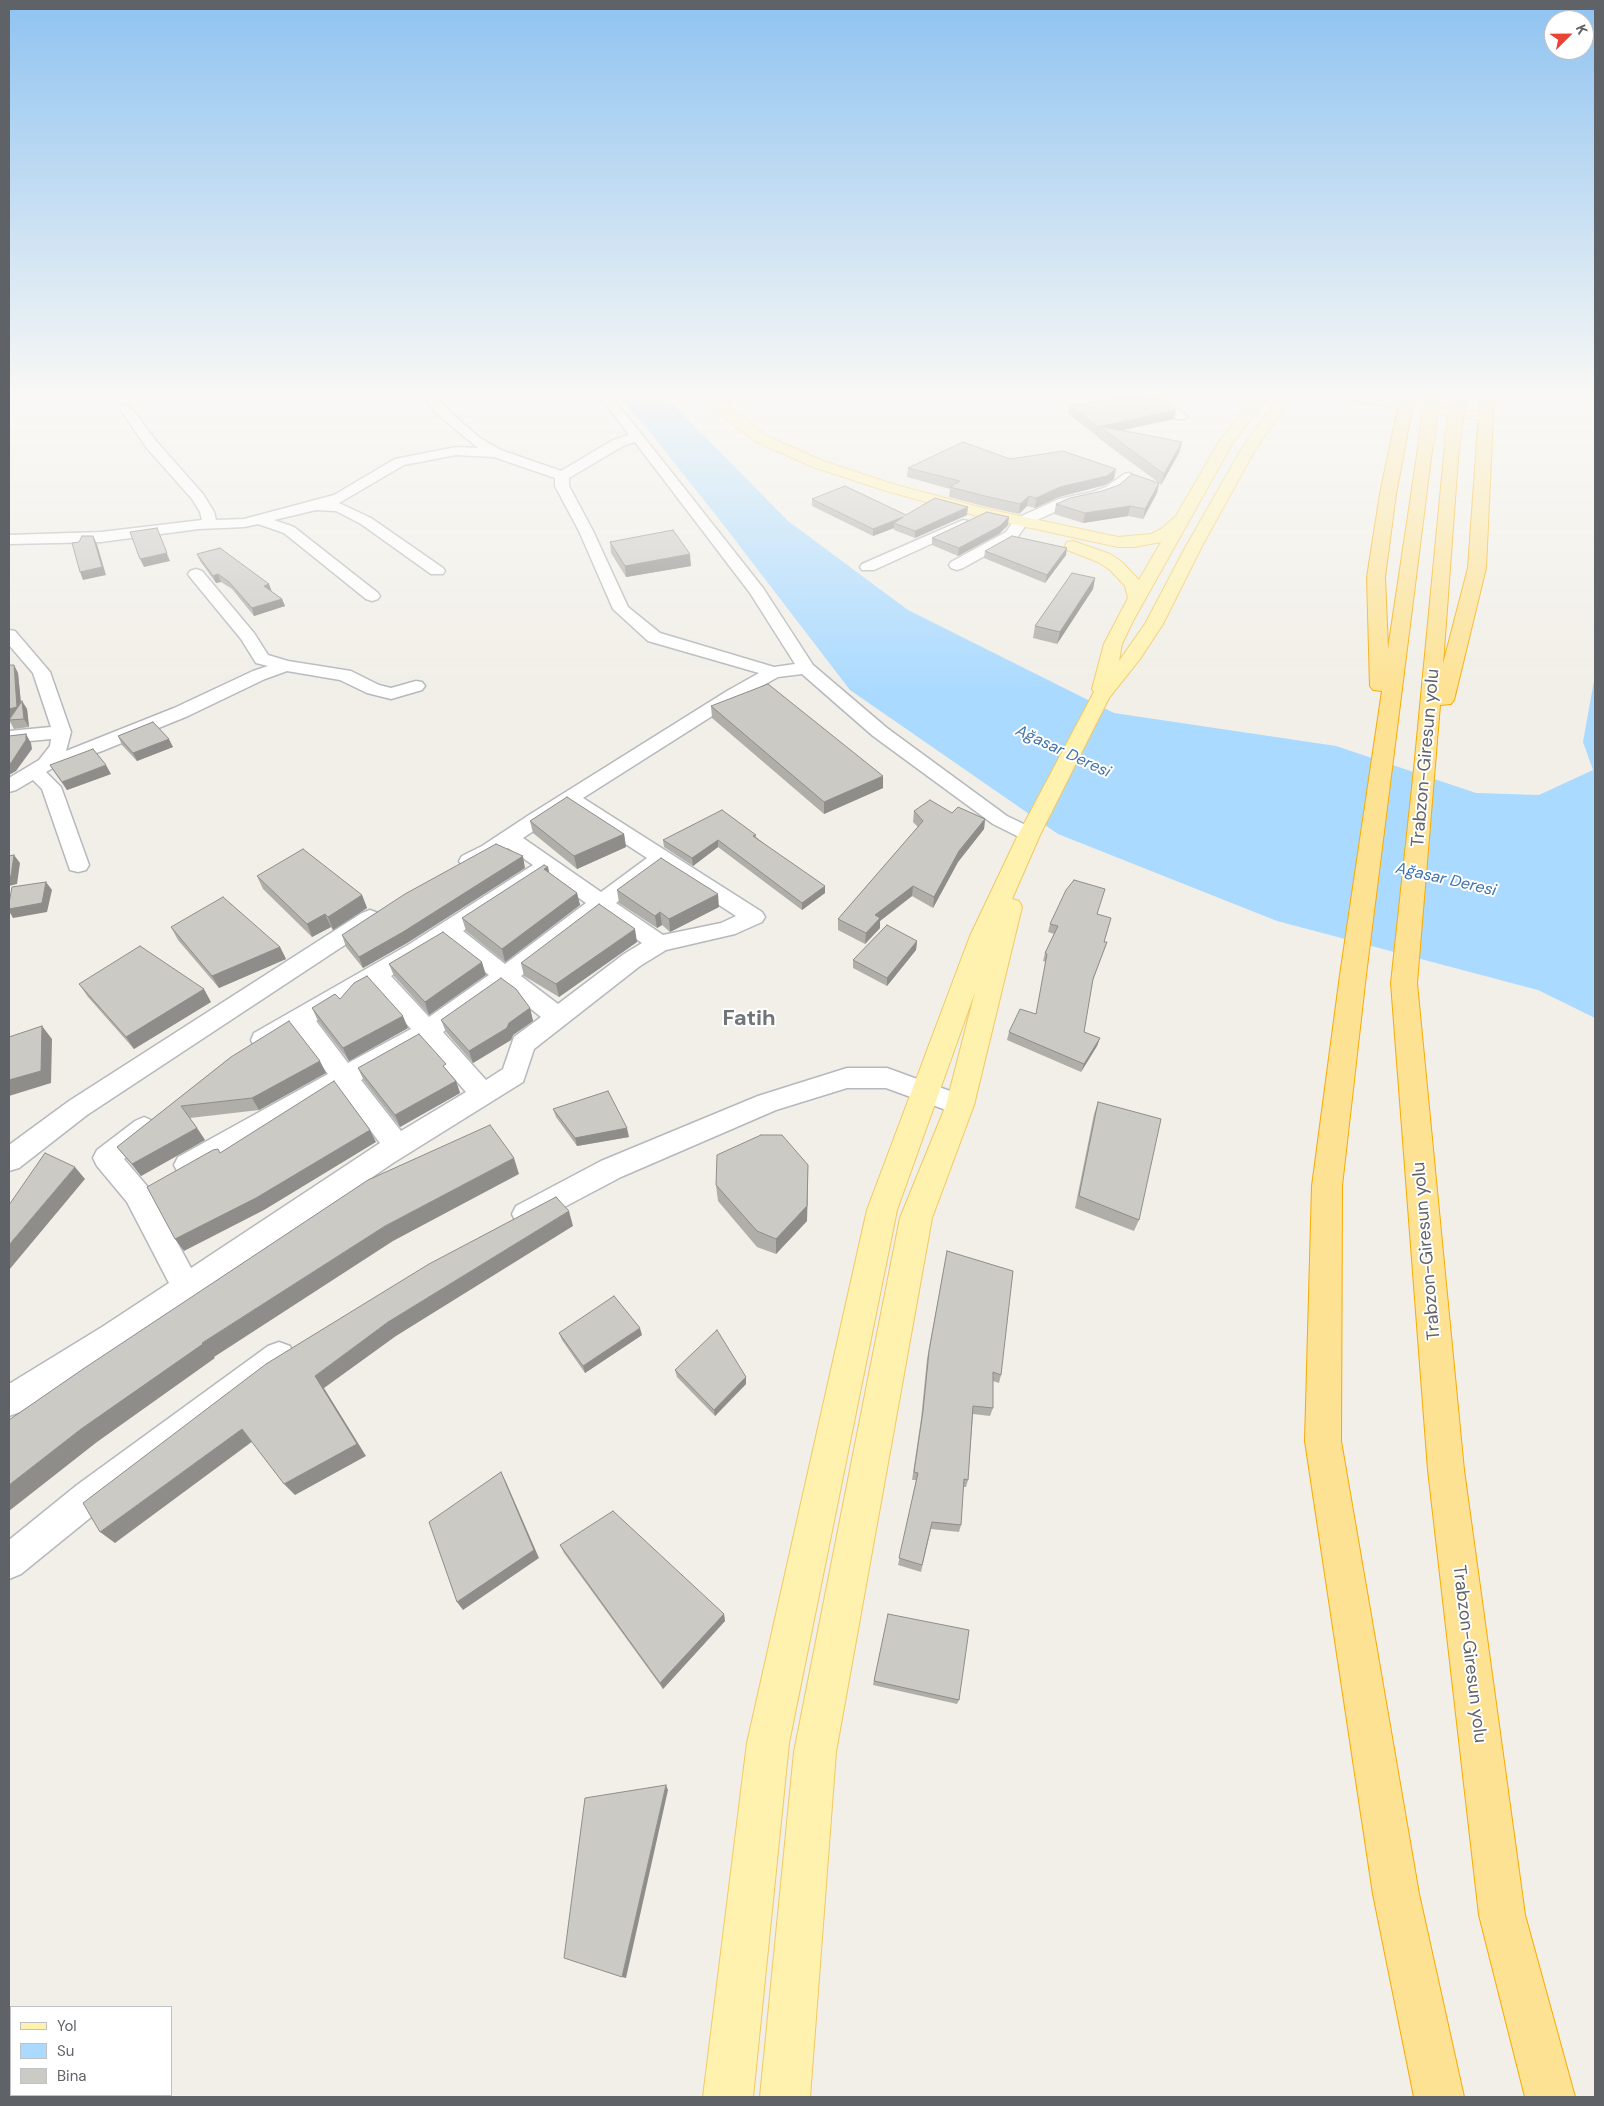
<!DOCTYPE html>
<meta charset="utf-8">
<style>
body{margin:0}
#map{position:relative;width:1604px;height:2106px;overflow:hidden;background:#f1efe8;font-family:"DM Sans",sans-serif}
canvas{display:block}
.frame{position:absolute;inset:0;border:10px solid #5f6368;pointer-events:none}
.legend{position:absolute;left:10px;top:2006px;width:162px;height:90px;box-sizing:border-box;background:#fff;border:1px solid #bfc1c3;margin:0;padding:6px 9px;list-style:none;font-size:15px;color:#5f6368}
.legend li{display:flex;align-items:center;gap:10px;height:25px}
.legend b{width:25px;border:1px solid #bfc1c3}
.north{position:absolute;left:1544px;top:10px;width:50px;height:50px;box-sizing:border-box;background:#fff;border:1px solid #bfc1c3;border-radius:50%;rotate:67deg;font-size:14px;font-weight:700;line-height:20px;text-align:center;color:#5f6368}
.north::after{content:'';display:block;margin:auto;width:18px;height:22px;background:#ea4335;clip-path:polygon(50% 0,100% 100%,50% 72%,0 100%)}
</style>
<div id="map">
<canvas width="1604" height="2106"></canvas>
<div class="frame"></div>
<ul class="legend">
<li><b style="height:6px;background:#fff2af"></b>Yol</li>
<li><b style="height:14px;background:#aadaff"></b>Su</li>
<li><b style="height:14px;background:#cccac5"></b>Bina</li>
</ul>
<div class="north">K</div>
</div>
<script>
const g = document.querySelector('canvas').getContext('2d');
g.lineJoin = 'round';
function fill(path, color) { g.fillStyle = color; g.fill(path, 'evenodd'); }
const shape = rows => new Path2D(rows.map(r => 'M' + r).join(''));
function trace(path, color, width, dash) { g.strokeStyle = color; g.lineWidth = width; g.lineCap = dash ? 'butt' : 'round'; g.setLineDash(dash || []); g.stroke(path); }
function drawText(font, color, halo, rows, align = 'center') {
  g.font = font + ' "DM Sans",sans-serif'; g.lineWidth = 4; g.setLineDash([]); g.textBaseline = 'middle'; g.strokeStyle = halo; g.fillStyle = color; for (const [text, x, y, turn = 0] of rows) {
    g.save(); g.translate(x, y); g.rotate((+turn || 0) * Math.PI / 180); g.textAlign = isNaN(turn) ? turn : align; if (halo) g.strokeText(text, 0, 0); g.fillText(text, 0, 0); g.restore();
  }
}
fill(shape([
 [620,398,667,398,788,521,908,610,1114,713,1336,746,1476,793,1539,795,1593,770,1583,742,1595,675,1595,1018,1538,990,1277,921,1058,834,850,690,722,523,649,431]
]), '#aadaff');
const minor = shape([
 [426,398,438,398,450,412,480,438,501,450,561,471,613,440,629,435,601,398,613,398,763,588,813,665,887,728,1007,816,1036,830,1039,835,1036,840,1029,842,993,824,873,736,802,674,778,677,739,699,583,798,762,912,765,917,762,922,735,934,666,950,640,966,534,1049,523,1082,393,1163,124,1347,20,1412,9,1416,9,1384,102,1327,169,1283,127,1202,97,1166,93,1158,97,1150,135,1121,144,1117,153,1121,157,1128,153,1135,124,1159,147,1186,191,1268,380,1143,341,1091,198,1173,188,1176,178,1173,174,1165,178,1157,328,1074,297,1032,272,1047,263,1049,254,1047,251,1040,254,1033,408,945,533,865,508,848,478,866,470,868,462,866,459,861,462,856,482,846,529,815,727,691,759,673,648,641,613,609,579,531,555,486,555,478,494,457,456,455,404,465,339,503,371,518,443,568,445,571,443,574,431,574,361,524,336,511,316,510,274,520,294,527,378,593,380,596,378,599,372,601,366,599,284,533,258,524,244,527,199,529,101,542,9,544,9,535,101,532,202,520,200,512,192,499,146,447,120,409,122,406,130,406,156,441,203,494,214,512,216,520,244,519,334,495,395,459,456,447,478,448,442,418,427,403,426,398],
 [635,442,750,593,795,664,774,667,660,633,628,607,593,531,569,486,569,478,623,446,635,442],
 [569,807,647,858,601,892,523,838,569,807],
 [662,868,736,916,721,923,663,935,616,903,662,868],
 [547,875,586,903,505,964,463,931,547,875],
 [601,914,642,943,624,954,558,1004,521,976,601,914],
 [447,942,489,975,429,1017,391,976,447,942],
 [374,987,411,1029,348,1063,316,1021,374,987],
 [505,988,541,1017,514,1037,503,1069,486,1080,443,1032,505,988],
 [424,1044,466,1092,401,1131,361,1080,424,1044],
 [1149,398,1163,398,1187,416,1185,419,1177,419,1149,398],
 [1129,473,1136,477,1116,493,1100,499,1068,506,1026,525,1017,538,963,568,957,570,951,568,949,565,951,562,1006,532,1015,519,1059,499,1092,492,1106,487,1124,474,1129,473],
 [963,520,968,521,970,524,968,527,874,570,862,570,860,567,862,564,963,520],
 [196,569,202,571,254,633,268,655,288,661,351,671,379,685,391,688,416,681,422,682,425,686,422,690,391,699,367,693,340,680,287,671,265,679,188,716,102,751,53,768,46,772,61,787,89,865,86,870,78,872,70,870,42,789,33,780,16,790,9,792,9,778,39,760,50,746,51,739,9,743,9,731,51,727,33,673,9,645,9,630,15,631,50,672,71,732,66,751,174,708,253,671,268,666,256,663,241,639,190,577,188,574,190,571,196,569],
 [370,910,378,913,381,918,378,923,87,1115,19,1168,9,1171,9,1145,69,1101,362,913,370,910],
 [847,1068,887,1068,969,1098,973,1105,969,1112,960,1115,886,1088,847,1088,776,1110,621,1177,536,1222,526,1226,516,1222,512,1214,516,1206,601,1161,758,1096,847,1068],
 [279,1342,290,1346,294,1356,290,1366,101,1509,21,1574,9,1579,9,1540,77,1485,268,1346,279,1342]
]);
const major = shape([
 [703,398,718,398,767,436,823,461,896,485,987,509,1118,537,1151,534,1161,529,1176,516,1220,440,1253,398,1267,398,1232,444,1133,621,1122,644,1119,661,1145,624,1185,548,1242,448,1278,398,1292,398,1256,448,1201,548,1163,624,1140,659,1109,698,1040,835,1012,899,1019,901,1022,907,974,1105,932,1218,836,1752,810,2097,760,2097,794,1752,900,1218,946,1105,975,992,897,1210,789,1743,753,2097,703,2097,747,1743,867,1210,970,936,1018,835,1094,692,1092,689,1104,644,1128,598,1125,586,1110,570,1098,562,1067,550,1065,546,1067,542,1073,541,1110,554,1122,562,1139,580,1161,542,1134,547,1118,547,985,518,886,491,813,467,757,442,729,422,703,398],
 [1349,398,1384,398,1486,413,1493,417,1486,421,1356,402,1349,398]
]);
const highway = shape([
 [1400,398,1414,398,1396,494,1385,577,1388,649,1419,442,1421,439,1426,438,1431,439,1433,442,1366,975,1342,1186,1341,1441,1419,1894,1464,2097,1414,2097,1373,1894,1305,1441,1312,1186,1340,975,1382,691,1373,690,1370,686,1367,577,1380,494,1400,398],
 [1480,398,1494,398,1486,568,1454,700,1451,704,1440,705,1417,983,1464,1470,1525,1915,1575,2097,1525,2097,1479,1915,1428,1470,1391,983,1414,769,1445,445,1447,442,1452,441,1457,442,1459,445,1443,664,1468,568,1480,398]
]);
trace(minor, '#b5b8bc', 3);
trace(major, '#f2c960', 2);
trace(highway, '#f9ab00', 2);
fill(minor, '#fff');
fill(major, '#fff2af');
fill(highway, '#fde293');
const highwayBridge = shape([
 [1426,442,1432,398],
 [1452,445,1458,398]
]);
trace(highwayBridge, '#f9ab00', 17, []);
trace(highwayBridge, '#fde293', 16);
fill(shape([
 [1069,405,1176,410,1174,419,1122,430,1182,442,1179,453,1161,485,1159,484,1157,493,1143,519,1128,516,1083,523,1054,514,1056,504,1159,483,1097,437,1098,436,1097,436,1068,414],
 [1010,459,1114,479,1105,485,1059,497,1035,508,1027,506,1019,514,987,507,949,497,950,489,907,477,908,468],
 [812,499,906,515,967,515,915,538,894,530,894,528,873,536,812,506],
 [1008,525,999,534,958,556,932,545,932,538],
 [610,542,691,566,626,577,611,553],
 [985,551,1066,555,1045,583,984,558],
 [197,554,271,591,282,599,285,606,254,616,232,589,221,582,216,583,200,561],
 [1095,578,1093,589,1057,644,1033,638,1035,626],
 [9,665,14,665,18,673,21,703,22,701,27,709,29,727,14,729,9,720,11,718,9,718],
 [711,706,883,788,824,814,712,718],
 [118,736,173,747,137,761,122,745],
 [50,765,111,774,67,790,55,773],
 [914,811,952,813,985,819,984,829,958,862,933,908,912,896,880,921,880,928,865,944,838,930,838,919,918,827,913,822],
 [530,821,624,834,626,847,577,869,533,833],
 [756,835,756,837,825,893,802,910,718,847,693,866,664,847,663,840],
 [548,867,549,873,577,893,580,905,505,962,466,931,462,918],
 [525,868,407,943,363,968,346,947,342,935],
 [257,876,362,895,367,908,333,930,331,927,312,937,263,889],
 [617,890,719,907,670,932,662,925,657,928,619,903],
 [1098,914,1104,942,1107,942,1092,983,1084,1032,1100,1038,1097,1046,1081,1072,1007,1040,1009,1032,1036,1014,1046,962,1043,961,1045,953,1054,934,1048,932,1050,924],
 [171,927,280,947,286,959,219,988,178,940],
 [917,941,916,950,887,986,853,968,853,960],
 [637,942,559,997,524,976,521,963],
 [389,964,486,975,429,1015,394,976],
 [79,984,211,1002,134,1049,88,997],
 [312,1008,408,1028,349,1061,318,1021],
 [530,1008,533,1021,513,1035,511,1040,473,1063,446,1032,441,1020],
 [231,1057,326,1073,259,1110,190,1118,205,1140,141,1176,127,1159,117,1147],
 [358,1068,456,1081,460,1093,400,1127,364,1081],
 [1098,1102,1139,1220,1134,1231,1075,1208,1094,1114],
 [553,1109,629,1137,577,1146,556,1117],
 [808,1181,807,1221,776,1254,757,1247,718,1201,716,1185],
 [947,1251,1001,1375,999,1383,993,1381,993,1408,990,1416,973,1414,968,1480,966,1487,963,1487,961,1525,959,1532,931,1529,921,1572,898,1565,916,1480,912,1480,921,1419,927,1359],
 [559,1333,642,1335,585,1373,562,1340],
 [675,1370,746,1377,746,1384,715,1416,677,1377],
 [560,1545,724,1614,725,1621,663,1689,564,1553],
 [888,1614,959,1700,957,1704,873,1685]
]), '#afaea9');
fill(shape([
 [1176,410,1174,419,1109,433,1100,427],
 [1098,427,1099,427,1098,436,1097,436],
 [1182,442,1179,453,1161,485,1164,474],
 [1116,469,1114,479,1105,485,1059,497,1035,508,1036,498,1060,487],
 [1159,483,1157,493,1143,519,1145,509],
 [1029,496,1027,506,1019,514,1020,504],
 [1130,506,1128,516,1083,523,1085,513],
 [968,507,967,515,915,538,915,531],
 [903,517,894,523,894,528,873,536,873,529],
 [1009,517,1008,525,999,534,958,556,959,548],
 [93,536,97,544,106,575,83,580,80,572],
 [160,536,170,561,144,567,140,559],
 [1067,548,1066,555,1045,583,1047,575],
 [690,554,691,566,626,577,625,566],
 [218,574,221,582,216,583,213,576],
 [1095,578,1093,589,1057,644,1060,632],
 [269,584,272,592,264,586],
 [282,599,285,606,254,616,252,608],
 [14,665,18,673,22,715,9,718,9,709],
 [22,701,27,709,29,727,24,719],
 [26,734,31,743,32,749,16,771,9,775,9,764],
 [169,739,173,747,137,761,133,753],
 [106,765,111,774,67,790,62,782],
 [883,776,883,788,824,814,824,802],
 [985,819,984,829,958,862,933,908,934,897,959,851],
 [624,834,626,847,577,869,574,856],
 [718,840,718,847,693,866,692,858],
 [14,855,20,863,17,884,9,886,9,876],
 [523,856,525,868,407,943,363,968,359,957],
 [548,867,551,880,544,869],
 [46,882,52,890,47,912,13,918,9,911,9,909],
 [825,886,825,893,802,910,802,903],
 [913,886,912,896,880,921,880,928,865,944,866,933,875,915],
 [577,893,580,905,505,962,502,949],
 [718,894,719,907,670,932,669,919],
 [362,895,367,908,333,930,328,917],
 [660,912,662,925,657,928,655,916],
 [325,914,331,927,312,937,307,924],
 [635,929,637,942,559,997,556,984],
 [917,941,916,950,887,986,887,978],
 [280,947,286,959,219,988,212,976],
 [482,962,486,975,429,1015,425,1002],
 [204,989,211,1002,134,1049,126,1037],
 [530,1008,533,1021,513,1035,511,1040,473,1063,469,1051],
 [403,1016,408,1028,349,1061,343,1048],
 [42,1026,52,1039,51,1083,9,1096,9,1080],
 [1100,1038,1097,1046,1081,1072,1084,1064],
 [320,1061,326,1073,259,1110,252,1098],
 [456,1081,460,1093,400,1127,395,1115],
 [197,1128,205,1140,141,1176,132,1164],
 [627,1128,629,1137,577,1146,575,1138],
 [370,1130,376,1142,264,1210,184,1251,175,1239],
 [514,1158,519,1174,393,1241,214,1357,215,1358,97,1442,9,1511,9,1485,81,1429,202,1343,385,1226],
 [808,1165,807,1221,776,1254,776,1239],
 [75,1167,85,1179,9,1270,9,1245],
 [569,1211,573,1226,396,1336,324,1388,366,1456,295,1495,284,1484,315,1376,388,1322],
 [640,1328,642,1335,585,1373,583,1366],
 [746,1377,746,1384,715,1416,714,1410],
 [242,1429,253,1441,115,1543,100,1532],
 [501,1472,506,1482,539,1558,463,1610,457,1602],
 [724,1614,725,1621,663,1689,660,1683],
 [666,1785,668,1790,626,1978,622,1977]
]), '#8f8d8a');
const building = shape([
 [1121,398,1159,398,1176,410,1098,427,1069,405,1121,398],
 [1099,426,1182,442,1164,474,1099,426],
 [963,442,1010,459,1063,451,1116,469,1107,476,1060,487,1036,498,1029,496,1020,504,989,497,950,487,960,481,908,468,963,442],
 [1132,474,1159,483,1145,509,1130,506,1085,513,1056,504,1070,498,1102,491,1119,485,1132,474],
 [845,486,906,515,935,498,968,507,915,531,894,523,903,517,873,529,812,499,845,486],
 [987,512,1009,517,1000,526,959,548,932,538,987,512],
 [157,528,167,553,140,559,130,532,157,528],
 [673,530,690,554,625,566,610,542,673,530],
 [82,536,93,536,102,567,80,572,72,543,79,542,82,536],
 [1012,536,1067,548,1047,575,985,551,1012,536],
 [220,548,269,584,264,586,282,599,252,608,229,582,218,574,213,576,197,554,220,548],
 [1072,573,1095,578,1060,632,1035,626,1072,573],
 [9,665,14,665,17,707,9,709,9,665],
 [768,684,883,776,824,802,711,706,768,684],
 [22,701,24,719,9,720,22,701],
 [153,722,169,739,133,753,118,736,153,722],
 [26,734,26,740,11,763,9,764,9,736,26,734],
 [93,749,106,765,62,782,50,765,93,749],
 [567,797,624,834,574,856,530,821,567,797],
 [930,800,952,813,958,807,985,819,959,851,934,897,913,886,875,915,880,918,866,933,838,919,923,821,914,811,930,800],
 [722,810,756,835,753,836,825,886,802,903,718,840,692,858,663,840,722,810],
 [496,844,523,856,403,932,359,957,342,935,405,894,496,844],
 [303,849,362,895,328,917,325,914,307,924,257,876,303,849],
 [14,855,11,876,9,876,9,856,14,855],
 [661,858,718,894,669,919,660,912,655,916,617,890,661,858],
 [544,865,548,867,544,869,577,893,502,949,462,918,544,865],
 [1074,880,1105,889,1097,914,1111,918,1104,942,1107,942,1093,979,1084,1032,1100,1038,1084,1064,1009,1032,1020,1009,1036,1014,1047,954,1045,953,1058,926,1050,924,1066,890,1074,880],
 [46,882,42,903,9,909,9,903,12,887,46,882],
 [223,897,280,947,212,976,171,927,223,897],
 [599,904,635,929,556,984,521,963,599,904],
 [887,925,917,941,887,978,853,960,887,925],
 [443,932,482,962,425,1002,389,964,443,932],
 [140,946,204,989,126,1037,79,984,140,946],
 [367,976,403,1016,343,1048,312,1008,335,994,340,999,354,983,367,976],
 [501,978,516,989,530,1008,509,1023,507,1028,469,1051,441,1020,501,978],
 [289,1021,320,1061,252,1098,181,1106,197,1128,132,1164,117,1147,231,1057,289,1021],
 [42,1026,41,1071,9,1080,9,1037,42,1026],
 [419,1034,446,1064,443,1066,456,1081,395,1115,358,1068,419,1034],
 [334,1081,370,1130,256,1198,175,1239,147,1187,213,1150,218,1149,220,1153,334,1081],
 [608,1091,627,1128,575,1138,553,1109,608,1091],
 [1098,1102,1161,1119,1139,1220,1079,1196,1098,1102],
 [490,1125,514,1158,385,1226,202,1343,203,1344,81,1429,9,1485,9,1420,83,1369,368,1180,490,1125],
 [761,1135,782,1135,808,1165,807,1206,776,1239,757,1231,716,1185,717,1155,761,1135],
 [45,1153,75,1167,9,1245,9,1205,45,1153],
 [556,1197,569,1211,388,1322,315,1376,357,1444,284,1484,242,1429,100,1532,83,1503,266,1364,429,1264,556,1197],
 [947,1251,1013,1271,1001,1375,993,1372,993,1408,973,1406,968,1480,964,1479,961,1525,932,1522,922,1565,899,1558,918,1473,914,1472,923,1411,929,1351,947,1251],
 [614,1296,640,1328,583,1366,559,1333,614,1296],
 [717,1330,746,1377,714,1410,675,1370,717,1330],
 [501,1472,534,1550,457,1602,429,1522,501,1472],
 [613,1511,724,1614,660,1683,560,1545,613,1511],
 [888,1614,969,1630,959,1700,874,1681,888,1614],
 [666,1785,622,1977,564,1958,585,1798,666,1785]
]);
fill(building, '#cccac5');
trace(building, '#8f8d8a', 1);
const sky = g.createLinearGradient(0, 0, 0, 693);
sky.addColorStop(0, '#8fc3f1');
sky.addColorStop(0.57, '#f9f8f5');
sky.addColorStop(1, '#f9f8f500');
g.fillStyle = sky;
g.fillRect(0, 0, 1604, 693);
drawText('italic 16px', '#4174aa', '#fff', [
 ["Ağasar Deresi",1063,752,25],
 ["Ağasar Deresi",1446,880,13]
]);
drawText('18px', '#5f6368', '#fff', [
 ["Trabzon-Giresun yolu",1426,758,-85],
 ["Trabzon-Giresun yolu",1427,1251,-95],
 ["Trabzon-Giresun yolu",1469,1654,83]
]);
drawText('bold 22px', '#70757a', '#fff', [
 ["Fatih",749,1019]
]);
</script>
